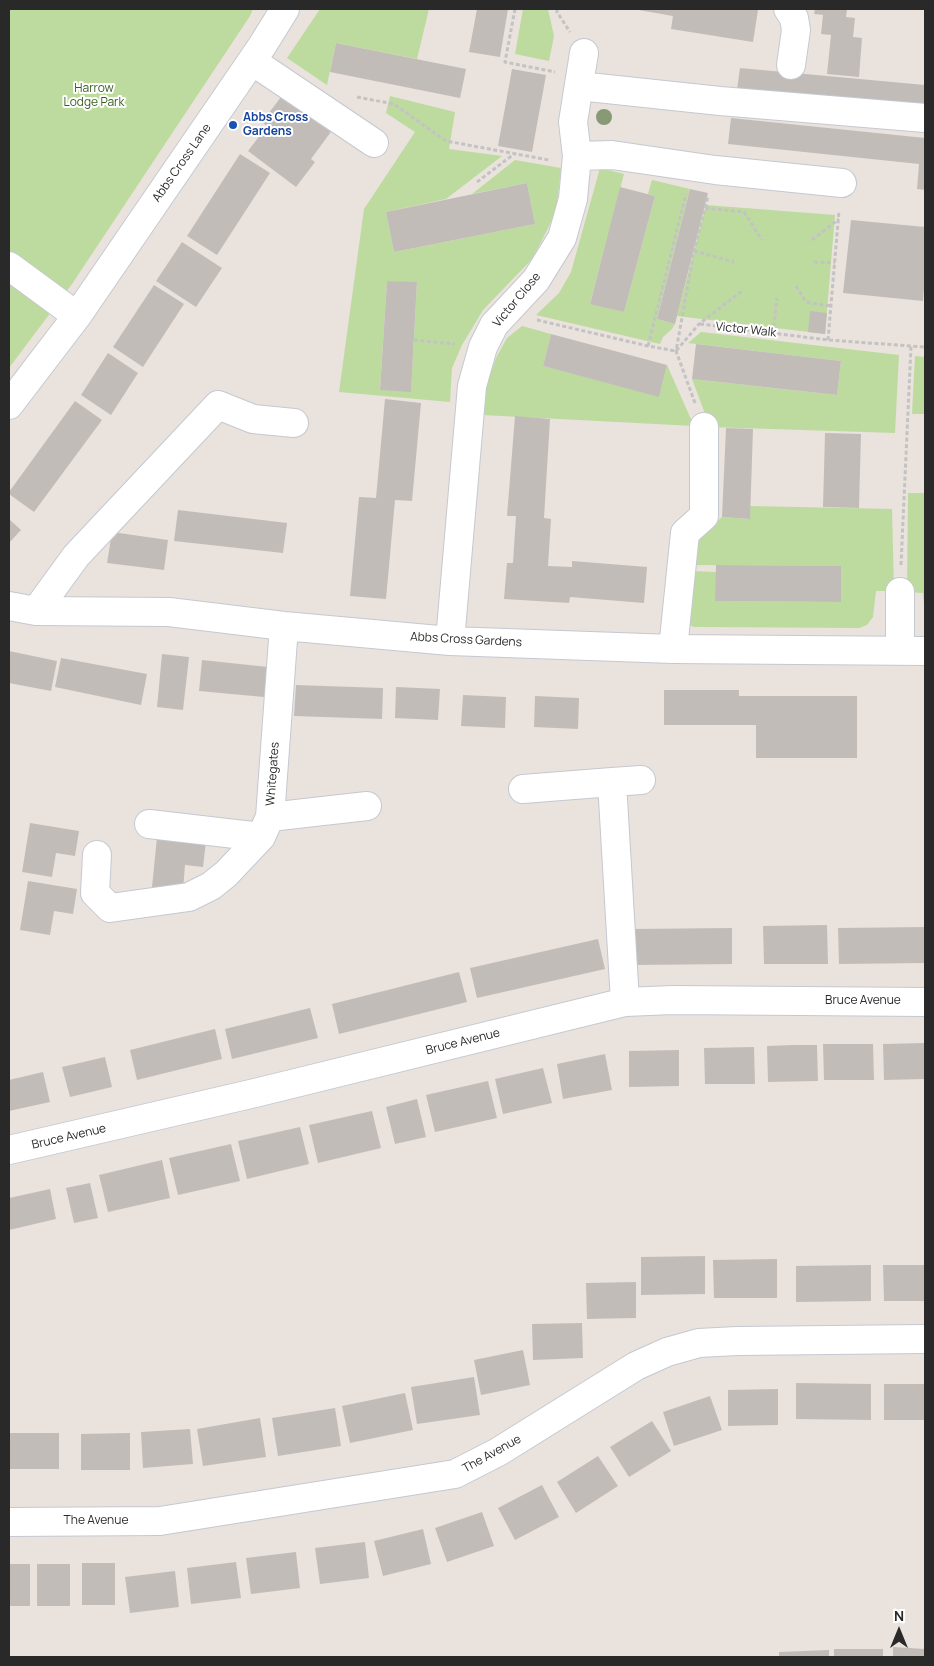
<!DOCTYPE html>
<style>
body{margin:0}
#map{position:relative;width:934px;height:1666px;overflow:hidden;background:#eae2dc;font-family:Manrope,sans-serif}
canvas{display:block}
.frame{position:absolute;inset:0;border:10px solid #292929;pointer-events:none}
.north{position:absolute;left:874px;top:1606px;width:50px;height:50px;-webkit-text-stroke:4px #fff;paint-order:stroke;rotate:0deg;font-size:14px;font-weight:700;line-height:20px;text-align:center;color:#292929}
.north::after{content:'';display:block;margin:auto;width:18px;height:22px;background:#292929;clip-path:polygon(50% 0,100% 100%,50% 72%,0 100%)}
</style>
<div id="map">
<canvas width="934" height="1666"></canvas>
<div class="frame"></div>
<div class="north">N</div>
</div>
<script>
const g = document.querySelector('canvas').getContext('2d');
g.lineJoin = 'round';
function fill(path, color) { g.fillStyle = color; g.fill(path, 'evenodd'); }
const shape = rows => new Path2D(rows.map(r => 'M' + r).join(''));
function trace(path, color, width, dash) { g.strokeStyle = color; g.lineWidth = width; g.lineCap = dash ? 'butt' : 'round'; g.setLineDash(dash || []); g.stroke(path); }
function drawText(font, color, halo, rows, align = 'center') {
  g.font = font + ' Manrope,sans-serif'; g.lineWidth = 4; g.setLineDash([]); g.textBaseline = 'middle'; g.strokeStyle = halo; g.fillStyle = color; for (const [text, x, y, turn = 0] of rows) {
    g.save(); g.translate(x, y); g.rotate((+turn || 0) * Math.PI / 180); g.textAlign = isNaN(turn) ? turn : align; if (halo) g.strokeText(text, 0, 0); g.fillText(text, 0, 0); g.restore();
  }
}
fill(shape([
 [9,9,253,9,250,16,72,284,9,368],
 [320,9,429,9,417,59,336,43,327,85,287,58],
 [523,9,548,9,554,36,549,61,515,54],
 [390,96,455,112,449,149,502,156,446,199,386,212,394,252,535,224,527,183,472,194,515,160,561,168,556,212,533,258,483,310,462,345,452,368,450,402,339,392,364,209,415,132,386,113],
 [387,281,417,283,411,391,380,389],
 [600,168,624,174,590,303,624,312,655,196,648,194,652,180,690,189,657,319,675,324,672,329,663,337,660,344,536,315,559,293,571,272],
 [706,205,835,215,825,334,677,316],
 [522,326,551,334,543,366,659,396,667,365,694,426,482,415,485,390,496,358,507,338],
 [701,332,899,355,895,433,710,427,692,379,837,395,841,361,688,343],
 [915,356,925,357,925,414,912,414],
 [908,493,925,493,925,616,923,593,907,592],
 [750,506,892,509,894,591,876,591,873,617,867,625,859,628,704,627,694,627,688,624,690,571,716,572,716,601,841,602,841,566,691,565,692,546,722,517,749,519]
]), '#bddb9e');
fill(shape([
 [477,9,508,9,500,57,469,52],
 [633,9,748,9,758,10,753,42,671,29,673,16],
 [815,9,847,9,846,17,855,18,853,37,862,38,859,77,827,74,831,35,821,34,823,15,814,14],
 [336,43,466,69,460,98,330,72],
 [740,68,925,85,925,107,737,89],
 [512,69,546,75,532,152,498,146],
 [284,93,333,129,311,159,315,162,296,187,248,151,267,126,262,122],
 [731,118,925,138,925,190,917,189,919,164,728,144],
 [240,154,270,173,217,255,187,236],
 [527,183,535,224,394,252,386,212],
 [620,187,655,196,624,312,590,304],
 [690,189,708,193,675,324,657,319],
 [851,220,925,227,925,276,923,301,843,293],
 [182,242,222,268,196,307,156,281],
 [387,281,417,282,411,392,380,390],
 [154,285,184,304,143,367,113,347],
 [810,311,827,313,825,334,808,332],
 [551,334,667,365,659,397,543,366],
 [696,344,841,361,837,395,692,379],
 [108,353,138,373,111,415,81,395],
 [385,399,421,403,412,501,395,500,386,599,350,596,359,497,376,498],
 [75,401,102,420,34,512,9,494,9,492],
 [515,416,550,419,544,518,551,519,548,566,572,567,572,561,647,567,644,603,570,597,569,603,504,599,507,563,513,563,516,516,507,516],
 [726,428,753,429,750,519,722,517],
 [825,433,861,434,859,508,823,507],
 [178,510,287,523,283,553,174,541],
 [9,519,21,530,9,543],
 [112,532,168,540,164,570,107,563],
 [716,565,841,566,841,602,715,601],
 [9,651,57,661,51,691,9,683],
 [162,654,189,657,183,710,157,707],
 [61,658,147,674,141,705,55,687],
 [202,660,268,667,264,697,199,691],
 [296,685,383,688,382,719,294,716],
 [396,687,440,689,438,720,395,718],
 [664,690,739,690,739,696,857,696,857,758,756,758,756,725,664,725],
 [463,695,506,697,505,728,461,726],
 [535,696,579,698,578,729,534,727],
 [30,823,79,831,75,856,56,853,52,877,22,872],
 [157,837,206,841,203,867,185,865,183,890,152,887],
 [28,881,77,889,73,914,54,911,50,935,20,930],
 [827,925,828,964,764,964,763,926],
 [925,927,925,963,839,964,838,928],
 [732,928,732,964,633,965,632,929],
 [598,939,605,969,477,998,470,968],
 [459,972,467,1002,339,1034,332,1004],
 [310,1008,318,1038,232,1059,225,1029],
 [215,1029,222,1059,137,1080,130,1050],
 [925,1043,925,1079,884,1080,883,1044],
 [823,1044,873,1044,874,1080,824,1080],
 [793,1045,817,1045,818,1081,768,1082,767,1046],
 [754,1047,755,1084,705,1084,704,1048],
 [679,1050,679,1086,629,1087,629,1051],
 [605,1054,612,1090,563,1099,557,1064],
 [105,1057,112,1087,70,1097,62,1067],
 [543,1068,552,1103,503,1114,495,1079],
 [43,1072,50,1102,9,1111,9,1080],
 [488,1081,497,1118,435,1132,426,1095],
 [417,1099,426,1137,395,1144,386,1107],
 [372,1111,381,1148,318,1163,309,1125],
 [300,1127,309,1164,247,1179,238,1141],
 [231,1144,240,1181,178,1195,169,1158],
 [162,1160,170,1198,108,1212,99,1175],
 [90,1183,98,1218,74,1223,66,1188],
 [50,1189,56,1219,9,1230,9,1198],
 [705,1256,705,1294,641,1295,641,1257],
 [777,1259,777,1298,714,1298,713,1260],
 [871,1265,871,1301,796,1302,796,1266],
 [883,1265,925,1265,925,1301,884,1301],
 [636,1282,636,1318,587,1319,586,1283],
 [582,1323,583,1358,533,1360,532,1324],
 [523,1350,530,1385,481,1395,474,1360],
 [474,1377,480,1415,417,1424,411,1387],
 [796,1383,871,1384,871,1420,796,1419],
 [884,1384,925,1384,925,1420,884,1420],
 [778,1389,778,1425,728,1426,728,1390],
 [405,1393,413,1430,350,1443,342,1406],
 [710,1396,722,1430,674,1446,663,1412],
 [335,1408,341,1446,278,1456,272,1418],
 [260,1418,266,1457,203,1466,197,1429],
 [652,1421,671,1451,629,1477,610,1447],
 [190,1429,193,1464,143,1468,141,1432],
 [9,1433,59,1433,59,1469,9,1469],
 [130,1433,130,1470,81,1470,81,1434],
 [598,1456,618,1486,576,1513,557,1482],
 [542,1485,559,1517,515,1540,498,1508],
 [482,1512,494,1546,447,1562,435,1528],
 [423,1529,431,1564,383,1576,374,1541],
 [365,1542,369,1578,320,1584,315,1548],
 [296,1552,300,1588,251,1594,246,1558],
 [236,1562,241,1598,191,1604,187,1568],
 [82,1563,115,1563,115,1605,82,1605],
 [9,1564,30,1564,30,1606,9,1606],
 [37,1564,70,1564,70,1606,37,1606],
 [175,1571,179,1607,130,1613,125,1577],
 [893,1647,925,1649,925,1657,893,1657],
 [834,1649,883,1649,883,1657,834,1657],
 [829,1650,829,1657,779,1657,779,1652]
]), '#c2bcb9');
const minor = shape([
 [788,9,794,18,796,30,791,65],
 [252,61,374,143],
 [579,86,720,101,925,118],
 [577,156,612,155,715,170,842,183],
 [9,266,77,316],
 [9,405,77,316,262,46,285,9],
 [900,592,900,651],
 [9,606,36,611,169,612,284,626,450,641,673,649,925,651],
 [36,611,76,556,218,405,253,419,294,423],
 [450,641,472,386,483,347,494,325,536,280,562,238,573,199,577,156,573,122,584,53],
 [673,649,685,533,704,516,704,427],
 [612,782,641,780],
 [523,789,612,782,625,1002],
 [270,817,367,806],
 [149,824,261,837],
 [97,855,95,893,110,908,189,897,211,886,226,874,261,837,270,817,284,626],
 [9,1150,255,1093,625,1002,673,1000,925,1002],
 [9,1522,160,1521,455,1474,498,1452,636,1366,667,1352,699,1343,737,1341,925,1339]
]);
trace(minor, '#c4c9d1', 30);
trace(shape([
 [515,9,505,62,555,72],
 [557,9,557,12,570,32],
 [357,97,394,104,446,141,549,160],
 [477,182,514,154],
 [705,208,744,212,762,240],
 [812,240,839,219],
 [694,251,734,262],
 [814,262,835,263],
 [796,286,806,302,831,306],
 [537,320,648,346,676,351,699,324,742,291],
 [700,324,828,340,925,347],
 [773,333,777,298],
 [414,340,455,344],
 [828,340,839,211],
 [648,346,686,194],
 [695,403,676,351,694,251,708,196],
 [901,565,911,346]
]), '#c3c3c3', 3, [4, 2.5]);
trace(minor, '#fff', 28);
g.fillStyle = '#889975';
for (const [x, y] of [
 [604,117]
]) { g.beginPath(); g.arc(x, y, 8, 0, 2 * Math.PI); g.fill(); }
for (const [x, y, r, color] of [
 [233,125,5,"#1a4fb4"]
]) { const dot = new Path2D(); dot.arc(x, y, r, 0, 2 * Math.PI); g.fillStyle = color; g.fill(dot); trace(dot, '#fff', 2); }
drawText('12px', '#385e21', '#fff', [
 ["Harrow",94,89],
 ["Lodge Park",94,103]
]);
drawText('bold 12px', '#164399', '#fff', [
 ["Abbs Cross",243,118],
 ["Gardens",243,132]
], 'left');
drawText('12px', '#292929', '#fff', [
 ["Abbs Cross Lane",182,163,-55],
 ["Victor Close",517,300,-50],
 ["Victor Walk",746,330,6],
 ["Abbs Cross Gardens",466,640,3],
 ["Whitegates",273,774,-86],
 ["Bruce Avenue",863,1001],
 ["Bruce Avenue",463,1042,-14],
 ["Bruce Avenue",69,1137,-13],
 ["The Avenue",492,1454,-29],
 ["The Avenue",96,1521]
]);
</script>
